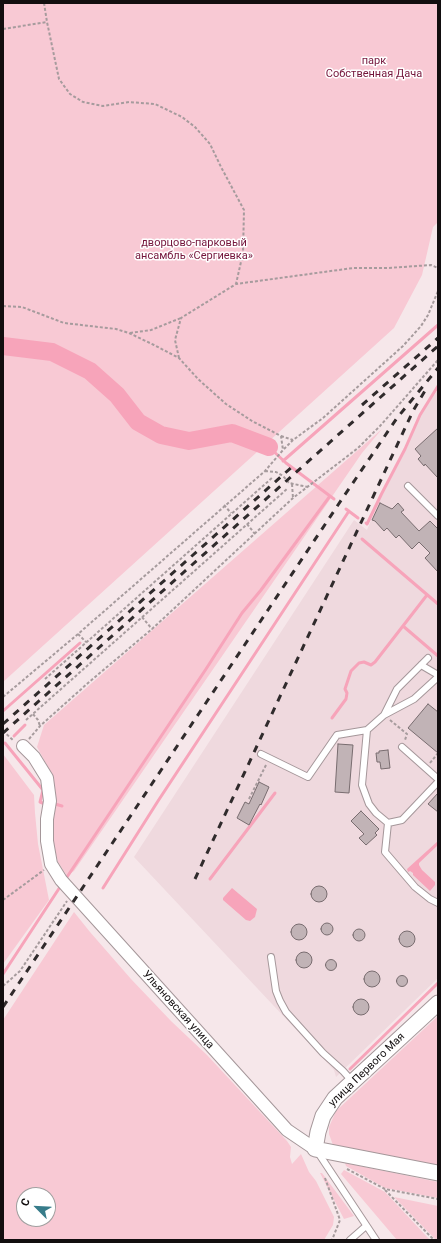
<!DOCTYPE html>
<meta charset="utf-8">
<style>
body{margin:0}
#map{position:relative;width:441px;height:1243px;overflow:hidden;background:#f6e7ea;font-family:Roboto,sans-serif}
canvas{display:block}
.frame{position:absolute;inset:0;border:4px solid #120e0f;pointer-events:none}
.north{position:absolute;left:16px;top:1187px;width:40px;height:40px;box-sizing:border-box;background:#fff;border:1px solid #a09f9f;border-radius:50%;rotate:294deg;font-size:11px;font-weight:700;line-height:16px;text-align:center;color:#120e0f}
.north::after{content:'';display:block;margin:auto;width:14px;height:18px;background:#377c8a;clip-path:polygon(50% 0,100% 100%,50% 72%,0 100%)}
</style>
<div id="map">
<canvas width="441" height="1243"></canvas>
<div class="frame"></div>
<div class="north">С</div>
</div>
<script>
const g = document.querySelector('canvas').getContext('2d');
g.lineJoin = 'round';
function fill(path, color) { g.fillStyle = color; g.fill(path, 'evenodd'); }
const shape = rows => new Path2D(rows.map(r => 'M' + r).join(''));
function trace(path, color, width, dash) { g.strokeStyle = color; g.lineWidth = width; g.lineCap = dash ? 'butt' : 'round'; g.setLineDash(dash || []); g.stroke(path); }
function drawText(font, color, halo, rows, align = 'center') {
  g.font = font + ' Roboto,sans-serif'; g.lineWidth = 3; g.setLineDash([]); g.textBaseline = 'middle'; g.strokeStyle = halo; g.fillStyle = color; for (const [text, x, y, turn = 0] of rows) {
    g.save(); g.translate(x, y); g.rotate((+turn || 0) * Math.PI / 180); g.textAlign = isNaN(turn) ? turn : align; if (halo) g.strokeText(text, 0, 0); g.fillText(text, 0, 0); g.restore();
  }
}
fill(shape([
 [438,390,438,978,336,1077,334,1070,134,857,354,520,367,530,378,503,405,452,420,416,429,402]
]), '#efd9de');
fill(shape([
 [3,3,438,3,438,222,433,227,422,275,394,328,3,682],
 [382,429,362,453,74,871,67,876,58,862,53,842,53,776,37,747,44,725],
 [3,754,34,795,35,813,38,844,49,900,3,964],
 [74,912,90,932,131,979,171,1021,207,1055,287,1141,291,1147,290,1157,292,1164,301,1154,309,1172,316,1181,334,1217,333,1225,324,1240,3,1240,3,1020],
 [24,1195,48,1195,48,1219,24,1219],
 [438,1016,438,1167,344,1149,333,1145,329,1134,329,1127,336,1111],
 [345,1163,438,1182,438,1198,385,1188,346,1166],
 [344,1170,385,1192,430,1240,397,1240,341,1174],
 [320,1173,322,1173,354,1216,344,1219],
 [394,1197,438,1206,438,1240,436,1240]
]), '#f8c9d4');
fill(shape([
 [438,841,438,845,419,863,419,865,422,870,435,882,435,885,430,891,413,875,413,873,410,871,408,872,407,869],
 [232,888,257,909,255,917,250,921,246,920,223,900,223,898]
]), '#f7a4ba');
trace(shape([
 [269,447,286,463,334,499],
 [283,461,438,325],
 [346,509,358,518],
 [366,523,367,524,382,493,405,449,420,415,438,386],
 [362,539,438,604],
 [403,626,438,656],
 [3,711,80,643],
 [332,718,346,699,347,693,345,689,351,671,359,663,364,662,371,665,375,662,427,595],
 [14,736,25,725],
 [5,743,43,790,40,802,45,804],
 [55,804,62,806],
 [210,879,275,793],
 [65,880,206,669,242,613,261,590,330,496],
 [103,888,158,801,349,511],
 [3,974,60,887],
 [350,1069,438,983]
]), '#f7a4ba', 3);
trace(shape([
 [3,346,52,352,90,371,117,395,138,422,161,435,189,441,232,433,269,447]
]), '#f7a4ba', 18);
const building = shape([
 [438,428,438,478,425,464,424,466,418,459,421,456,415,449,438,428],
 [380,503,392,509,398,503,404,510,401,512,419,531,430,521,438,529,438,572,425,558,430,553,419,542,412,549,399,535,396,538,387,528,384,531,375,521,372,520,380,503],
 [428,704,438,712,438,753,408,728,428,704],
 [338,744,353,745,349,793,335,792,338,744],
 [388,750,390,768,381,769,380,762,377,762,376,753,379,753,379,751,388,750],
 [259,782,269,787,261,805,260,804,249,825,237,818,245,802,249,804,259,782],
 [438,793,438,812,428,804,438,793],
 [361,811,379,829,375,833,377,835,366,845,359,838,364,834,351,821,361,811],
 '311 894a8 8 0 1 1 16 0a8 8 0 1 1-16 0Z',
 '321 929a6 6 0 1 1 12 0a6 6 0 1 1-12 0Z',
 '291 932a8 8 0 1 1 16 0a8 8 0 1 1-16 0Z',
 '353 935a6 6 0 1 1 12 0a6 6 0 1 1-12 0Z',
 '399 939a8 8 0 1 1 16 0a8 8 0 1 1-16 0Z',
 '296 960a8 8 0 1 1 16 0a8 8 0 1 1-16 0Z',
 '325.5 965a5.5 5.5 0 1 1 11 0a5.5 5.5 0 1 1-11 0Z',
 '364 979a8 8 0 1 1 16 0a8 8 0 1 1-16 0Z',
 '396.5 981a5.5 5.5 0 1 1 11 0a5.5 5.5 0 1 1-11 0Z',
 '353 1007a8 8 0 1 1 16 0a8 8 0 1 1-16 0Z'
]);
fill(building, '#c1b3b6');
trace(building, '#796d70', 1);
const service = shape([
 [408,486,438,516],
 [421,665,438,675],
 [438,677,414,699,384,715,367,730,362,785,369,804,376,813,388,823,402,820,438,782],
 [384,715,397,689,428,658],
 [402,747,438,779],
 [261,754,308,777,337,735,367,730],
 [388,823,385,852,415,887,430,899,438,903],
 [271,957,276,991,280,1001,286,1012,323,1053,343,1071,352,1081],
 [317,1151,376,1240],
 [350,1240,366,1226]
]);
const minor = shape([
 [23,746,34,757,47,778,50,801,47,819,47,841,51,864,61,880,287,1130,315,1149]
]);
const tertiary = shape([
 [438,1003,335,1098,323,1116,318,1132,315,1149,438,1173]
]);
trace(service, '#a5979a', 8);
trace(minor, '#a5979a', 14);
trace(tertiary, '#a5979a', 17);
trace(shape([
 [44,3,47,22,59,79,70,94,83,102,103,106,129,102,155,104,182,117,195,127,210,144,221,167,244,210,243,253,236,284],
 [3,29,47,22],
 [3,306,22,307,64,323,116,329,129,333,154,345,179,358,198,379,226,404,252,421,281,436,283,450],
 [130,333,151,330,181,318],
 [179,358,175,340,181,318,236,284,353,268,388,268,431,265,438,268],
 [281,436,293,440],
 [265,471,276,472,283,476,289,483,308,487],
 [292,484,293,498],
 [224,505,231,513],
 [247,524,255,534],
 [142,617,152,629],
 [78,634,86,642],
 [45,679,273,477],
 [3,697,78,634,265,471,283,450,293,440,323,418,403,346,421,326,428,315,438,291],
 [33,714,38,720,40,726],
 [26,720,287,489],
 [390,720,407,734,405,740],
 [3,731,14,741],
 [29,739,40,726,88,683,152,629,293,498,358,448,380,426,438,360],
 [430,763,438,753],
 [249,799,266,765],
 [3,900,44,870],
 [3,986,20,971,67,901],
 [347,1169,385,1189,438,1199],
 [325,1178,340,1220,332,1240],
 [385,1190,434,1240]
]), '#a69b9d', 2, [3, 2]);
trace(service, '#fff', 6);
trace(minor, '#fff', 12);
trace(tertiary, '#fff', 15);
trace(shape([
 [362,405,438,338],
 [3,724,293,466],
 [3,733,438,346],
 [195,879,413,411,426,389],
 [3,1007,344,496,397,418,438,368]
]), '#302b2c', 3, [7, 7]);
drawText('11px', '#74153b', '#fff', [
 ["парк",374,61],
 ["Собственная Дача",374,74],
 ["дворцово-парковый",194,243],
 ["ансамбль «Сергиевка»",194,256]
]);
drawText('11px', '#120e0f', '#fff', [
 ["Ульяновская улица",178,1010,48],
 ["улица Первого Мая",367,1070,-44]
]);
</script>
